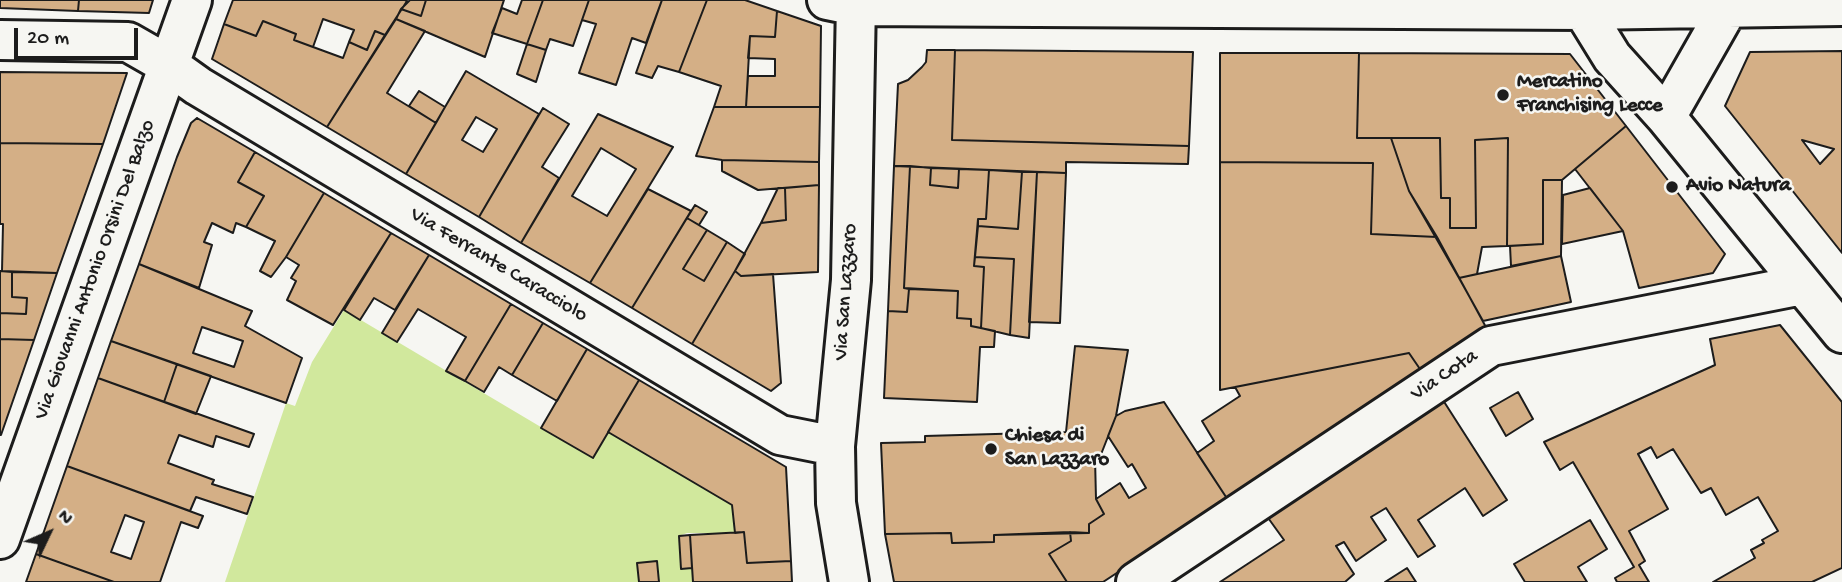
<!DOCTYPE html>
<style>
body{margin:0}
#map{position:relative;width:1842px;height:582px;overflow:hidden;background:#f6f6f2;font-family:"Gochi Hand",sans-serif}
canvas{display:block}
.north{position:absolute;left:14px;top:498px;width:70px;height:70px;-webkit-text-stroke:5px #f6f6f2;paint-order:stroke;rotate:46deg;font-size:19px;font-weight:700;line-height:28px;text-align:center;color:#1c1c1c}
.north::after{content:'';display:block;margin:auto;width:24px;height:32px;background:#1c1c1c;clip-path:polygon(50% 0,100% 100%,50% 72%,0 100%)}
.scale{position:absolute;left:14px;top:28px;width:124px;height:32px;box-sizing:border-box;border:4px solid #1c1c1c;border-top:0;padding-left:9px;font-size:21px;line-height:24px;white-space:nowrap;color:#1c1c1c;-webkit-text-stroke:5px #f6f6f2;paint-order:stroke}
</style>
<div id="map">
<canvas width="1842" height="582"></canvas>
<div class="north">N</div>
<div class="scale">20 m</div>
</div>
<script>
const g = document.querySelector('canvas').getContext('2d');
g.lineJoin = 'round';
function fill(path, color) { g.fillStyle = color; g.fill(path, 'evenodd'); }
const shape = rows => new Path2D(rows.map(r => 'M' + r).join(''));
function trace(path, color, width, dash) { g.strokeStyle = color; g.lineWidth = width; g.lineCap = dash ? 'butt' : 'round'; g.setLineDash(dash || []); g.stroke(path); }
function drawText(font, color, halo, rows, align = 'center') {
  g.font = font + ' "Gochi Hand",sans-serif'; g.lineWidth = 5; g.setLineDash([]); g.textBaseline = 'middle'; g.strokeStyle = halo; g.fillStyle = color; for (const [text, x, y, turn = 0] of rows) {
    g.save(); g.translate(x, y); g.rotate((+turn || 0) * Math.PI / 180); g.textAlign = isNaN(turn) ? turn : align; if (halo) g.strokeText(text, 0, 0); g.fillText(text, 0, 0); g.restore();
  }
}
fill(shape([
 [344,310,593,458,608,432,732,505,735,533,687,533,679,536,681,568,692,568,693,582,225,582,286,403,295,406,312,362]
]), '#d1e89d');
const building = shape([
 [0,0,79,0,78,11,0,8,0,0],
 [79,0,153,0,149,13,78,11,79,0],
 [233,0,405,0,407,1,385,35,375,31,367,50,349,42,354,30,323,19,313,47,294,40,296,34,263,21,256,36,224,24,233,0],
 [410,0,426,0,421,16,401,9,410,0],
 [426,0,504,0,485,57,396,19,401,9,421,16,426,0],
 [522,0,543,0,527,44,492,33,502,8,517,14,522,0],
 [543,0,589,0,573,46,550,39,546,50,527,44,543,0],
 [589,0,662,0,646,43,632,38,616,85,579,73,596,24,582,20,589,0],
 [662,0,707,0,679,72,658,66,652,78,636,73,662,0],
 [707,0,745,0,777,11,775,37,750,36,746,107,714,107,721,86,679,72,707,0],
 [777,11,821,26,820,107,746,107,748,76,775,76,775,59,748,58,750,36,775,37,777,11],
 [396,19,425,31,387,93,436,123,406,174,327,127,396,19],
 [263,21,296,34,294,40,343,58,349,42,367,50,375,31,385,35,327,127,212,59,224,24,256,36,263,21],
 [527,44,546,50,536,82,517,74,527,44],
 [927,50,955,50,952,140,1189,146,1188,164,1066,162,1066,173,894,166,898,84,908,80,922,67,926,62,927,50],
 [955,50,1193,52,1189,146,952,140,955,50],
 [1842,51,1842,253,1725,106,1750,52,1842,51],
 [1802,140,1834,149,1820,164,1802,140],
 [1220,53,1359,53,1357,138,1391,138,1409,191,1437,237,1371,234,1373,163,1220,162,1220,53],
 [1359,53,1570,54,1626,126,1562,180,1543,180,1543,244,1507,246,1508,138,1475,140,1476,228,1450,228,1450,198,1441,198,1440,138,1357,138,1359,53],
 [466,71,539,114,479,217,406,174,466,71],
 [476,117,497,129,483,152,462,140,476,117],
 [0,72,127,73,103,144,0,143,0,72],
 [419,91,445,107,436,123,409,106,419,91],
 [714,107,820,107,819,162,722,160,696,156,714,107],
 [543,108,569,124,542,167,559,178,521,243,479,217,543,108],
 [598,114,673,147,590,283,521,243,598,114],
 [601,148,636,169,607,216,572,196,601,148],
 [197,118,255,152,238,182,264,196,246,227,236,223,233,233,212,223,204,242,212,245,199,288,139,264,177,157,191,123,197,118],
 [1626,126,1725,254,1713,273,1639,288,1623,231,1575,169,1626,126],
 [1391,138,1440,138,1441,198,1450,198,1450,228,1476,228,1475,140,1508,138,1507,246,1482,247,1477,274,1459,278,1409,191,1391,138],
 [0,143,103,144,57,273,2,271,3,224,0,224,0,143],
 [255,152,324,193,286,257,271,277,260,271,275,241,246,227,264,196,238,182,255,152],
 [722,160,819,162,819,185,758,190,722,171,722,160],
 [1220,162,1373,163,1371,234,1437,237,1487,329,1422,372,1409,353,1220,390,1220,162],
 [894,166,910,166,904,288,909,289,907,312,888,311,894,166],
 [910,166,931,168,930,185,958,188,959,169,989,170,986,219,978,219,974,266,984,267,981,328,971,326,971,319,957,318,958,291,904,288,910,166],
 [931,168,959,169,958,188,930,185,931,168],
 [989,170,1022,172,1018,229,978,226,978,219,986,219,989,170],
 [1022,172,1037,172,1029,338,1010,335,1014,259,975,257,978,226,1018,229,1022,172],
 [1037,172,1066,173,1060,323,1029,322,1037,172],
 [1543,180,1562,180,1561,256,1511,266,1510,246,1543,244,1543,180],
 [819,185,818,272,741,276,735,271,761,223,786,220,785,188,819,185],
 [778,188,785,188,786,220,761,223,778,188],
 [1590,188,1623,231,1562,244,1563,195,1590,188],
 [648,189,691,211,632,308,590,283,648,189],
 [324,193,391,233,333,325,287,300,296,281,291,278,299,265,286,257,324,193],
 [695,205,707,212,699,225,687,218,695,205],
 [687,218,707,230,683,269,704,281,727,242,745,254,692,344,632,308,687,218],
 [707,230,727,242,704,281,683,269,707,230],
 [391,233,429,255,395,310,374,298,360,320,344,310,391,233],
 [429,255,511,304,465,381,446,371,466,337,418,309,397,342,382,333,429,255],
 [1561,256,1571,302,1483,321,1459,278,1561,256],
 [975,257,1014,259,1010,335,981,328,984,267,974,266,975,257],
 [139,264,252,311,245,326,302,358,286,403,111,341,139,264],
 [202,327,243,341,234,367,193,353,202,327],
 [0,271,12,272,12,297,27,298,26,314,0,313,0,271],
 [735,271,741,276,773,274,781,383,771,391,692,344,735,271],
 [12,272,57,273,34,340,0,339,0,313,26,314,27,298,12,297,12,272],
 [909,289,958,291,957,318,971,319,971,326,995,331,994,347,980,347,977,402,884,398,888,311,907,312,909,289],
 [511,304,543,323,512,375,499,367,484,392,465,381,511,304],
 [543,323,587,349,557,401,512,375,543,323],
 [1780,325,1842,402,1842,568,1812,582,1713,582,1755,558,1751,550,1764,543,1762,540,1778,531,1758,497,1726,515,1711,488,1701,493,1673,449,1657,458,1651,447,1638,454,1668,509,1629,531,1645,561,1639,565,1649,582,1617,582,1615,578,1634,567,1573,462,1560,470,1544,442,1715,365,1710,339,1780,325],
 [0,339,34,340,1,435,0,435,0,339],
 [111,341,177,364,164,402,98,378,111,341],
 [1075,346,1128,350,1116,416,1100,457,1095,458,1096,499,1104,514,1089,524,1089,533,994,535,994,542,952,543,951,533,885,534,881,443,925,442,925,436,1066,432,1075,346],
 [587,349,639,380,593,458,541,428,587,349],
 [1409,353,1422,372,1228,500,1197,453,1214,441,1202,421,1240,396,1235,387,1409,353],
 [177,364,211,376,196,414,164,402,177,364],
 [98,378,254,434,249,447,216,436,213,447,179,435,168,463,214,480,212,484,253,497,247,514,196,497,190,511,67,466,98,378],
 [639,380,786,467,791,561,747,563,744,532,735,533,732,505,608,432,639,380],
 [1518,392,1533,419,1506,436,1490,408,1518,392],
 [1441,397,1507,500,1483,516,1465,488,1418,520,1435,546,1418,557,1386,508,1371,517,1386,540,1356,561,1344,542,1336,546,1354,574,1345,582,1220,582,1284,540,1266,515,1441,397],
 [1164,402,1228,500,1103,582,1067,582,1049,554,1071,541,1070,532,1089,533,1089,524,1104,514,1096,499,1120,483,1129,498,1146,488,1132,464,1128,467,1108,436,1116,416,1125,411,1164,402],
 [67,466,203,516,198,528,181,522,160,582,114,582,36,554,67,466],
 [125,515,144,522,131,559,111,552,125,515],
 [1590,520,1607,549,1578,567,1587,582,1525,582,1514,564,1590,520],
 [744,532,747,563,791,561,792,582,693,582,690,535,744,532],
 [1070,532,1071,541,1049,554,1067,582,894,582,885,534,951,533,952,543,994,542,994,535,1070,532],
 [690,535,692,568,681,569,679,536,690,535],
 [36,554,114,582,26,582,36,554],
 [657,561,659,582,639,582,637,563,657,561],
 [1407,568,1416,582,1385,582,1407,568]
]);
fill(building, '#d4af86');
trace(building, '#1c1c1c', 2);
const minor = shape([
 [827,0,856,6,1583,10,1842,6],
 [1581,0,1583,10,1612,57,1666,117,1842,333],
 [0,40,128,42,170,66,198,86,780,435,835,446],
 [1666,117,1728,8],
 [0,539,192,0],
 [849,582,836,503,835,446,851,280,856,0],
 [1136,582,1491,346,1802,285]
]);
trace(minor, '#1c1c1c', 44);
trace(minor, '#f6f6f2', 38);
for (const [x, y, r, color] of [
 [1503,95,7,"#1c1c1c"],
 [1672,187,7,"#1c1c1c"],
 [991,449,7,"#1c1c1c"]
]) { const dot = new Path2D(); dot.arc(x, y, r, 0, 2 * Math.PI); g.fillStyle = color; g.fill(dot); trace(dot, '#f6f6f2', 2.5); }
drawText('bold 21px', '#1c1c1c', '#f6f6f2', [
 ["Mercatino",1517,83],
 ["Franchising Lecce",1517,107],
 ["Avio Natura",1686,187],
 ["Chiesa di",1005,437],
 ["San Lazzaro",1005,461]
], 'left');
drawText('21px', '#1c1c1c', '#f6f6f2', [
 ["Via Ferrante Caracciolo",498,266,31],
 ["Via Giovanni Antonio Orsini Del Balzo",96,270,-70],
 ["Via San Lazzaro",847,292,-86],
 ["Via Cota",1445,376,-34]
]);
</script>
